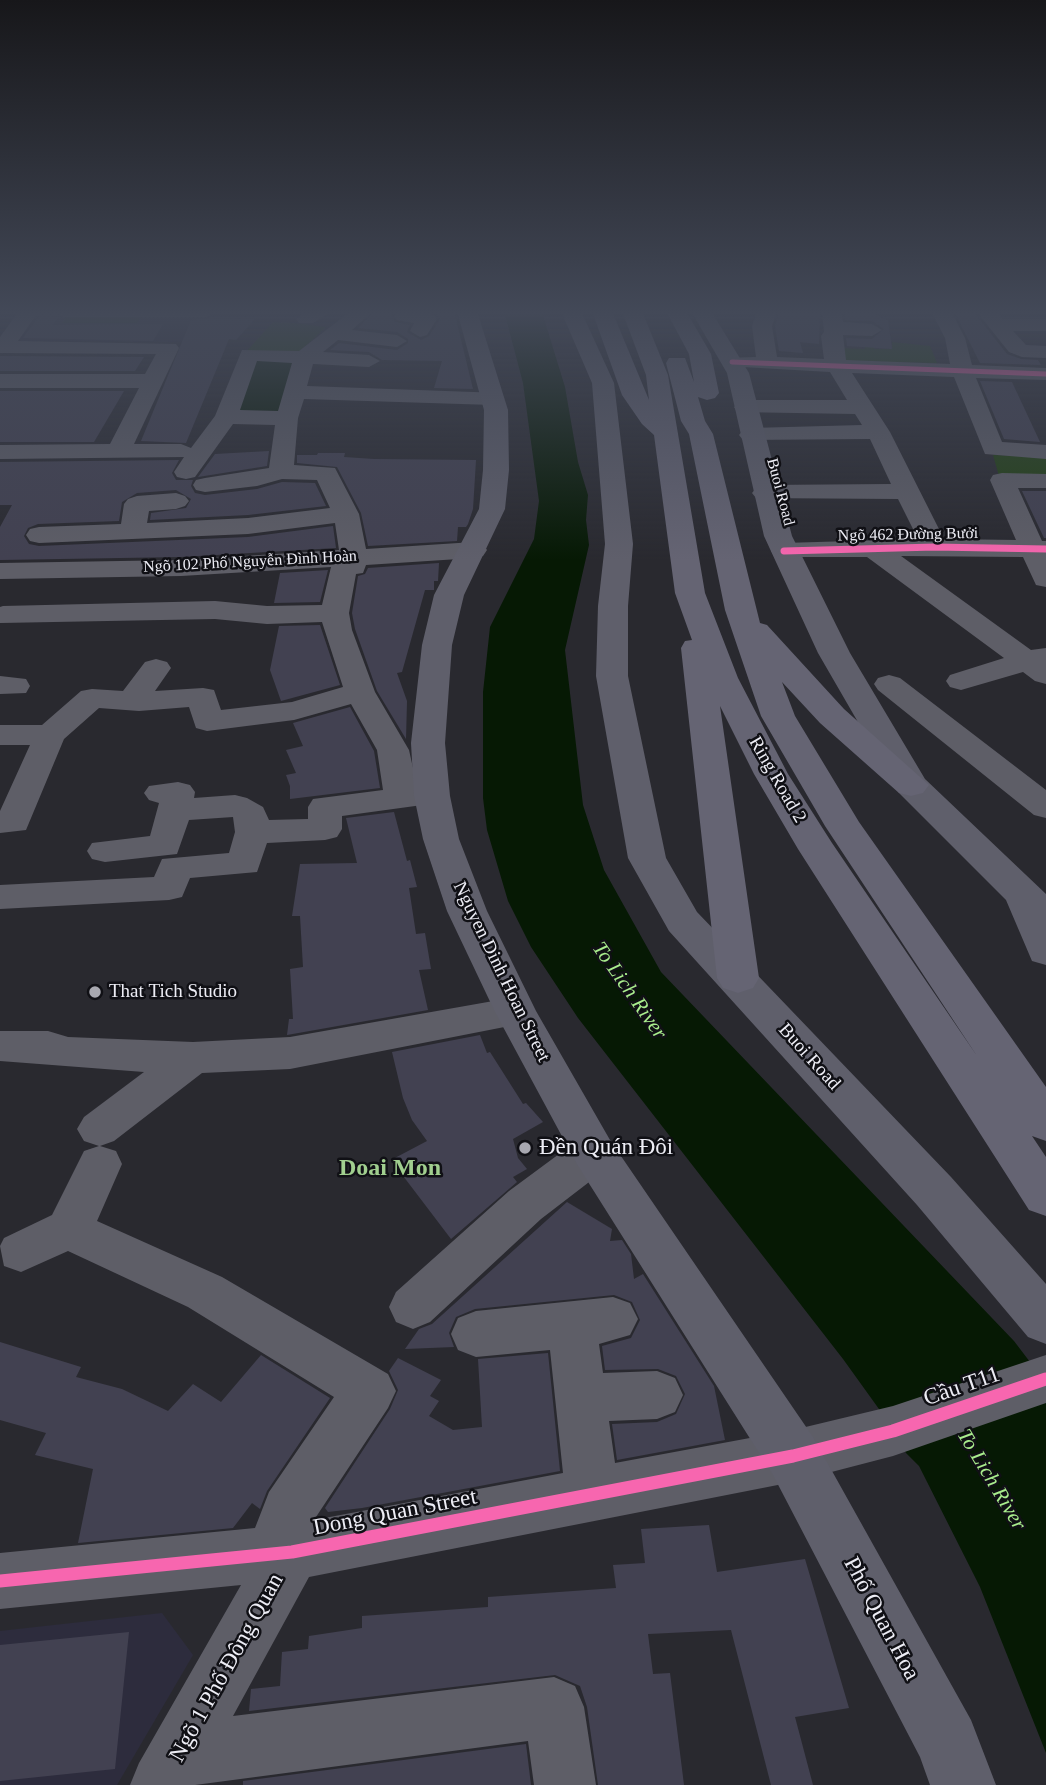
<!DOCTYPE html>
<meta charset="utf-8">
<style>
body{margin:0}
canvas{display:block;background:#29292f}
</style>
<canvas width="1046" height="1785"></canvas>
<script>
const g = document.querySelector('canvas').getContext('2d');
g.lineJoin = 'round';
function fill(path, color) { g.fillStyle = color; g.fill(path, 'evenodd'); }
const shape = rows => new Path2D(rows.map(r => 'M' + r).join(''));
function trace(path, color, width, dash) { g.strokeStyle = color; g.lineWidth = width; g.lineCap = dash ? 'butt' : 'round'; g.setLineDash(dash || []); g.stroke(path); }
function drawText(font, color, halo, rows, align = 'center') {
  g.font = font + ' "Times New Roman",serif'; g.lineWidth = 5; g.setLineDash([]); g.textBaseline = 'middle'; g.strokeStyle = halo; g.fillStyle = color; for (const [text, x, y, turn = 0] of rows) {
    g.save(); g.translate(x, y); g.rotate((+turn || 0) * Math.PI / 180); g.textAlign = isNaN(turn) ? turn : align; if (halo) g.strokeText(text, 0, 0); g.fillText(text, 0, 0); g.restore();
  }
}
fill(shape([
 [32,314,211,314,188,342,21,341,15,338],
 [162,1613,193,1655,117,1785,0,1785,0,1631]
]), '#2d2c3d');
fill(shape([
 [69,314,141,317,137,323,62,323],
 [273,322,294,323,326,327,296,355,245,353],
 [892,342,930,346,937,363,838,361,836,348,865,349,865,344,875,345,874,349,892,349],
 [993,455,1046,457,1046,478,999,476]
]), '#214012');
fill(shape([
 [504,311,542,312,565,387,578,462,588,495,586,520,589,545,565,650,583,805,604,870,661,972,1014,1341,1046,1383,1046,1753,980,1587,919,1466,906,1453,884,1416,843,1359,578,1018,531,947,508,901,487,830,483,798,483,692,490,627,534,539,539,501,523,383],
 [250,357,297,357,283,409,267,415,237,415]
]), '#061904');
fill(shape([
 [375,311,395,311,391,316,395,322,410,325,407,332,421,340,429,336,440,319,435,312,427,311,454,311,473,389,434,388,442,361,382,360,369,352,330,350,339,343,397,350,408,343,408,339,397,332,358,328],
 [779,311,820,311,819,344,800,342,803,353,779,351,775,326],
 [845,311,875,311,876,315,888,320,892,349,847,346,846,338,872,339,884,329,872,321,845,320],
 [954,311,973,311,1007,354,1021,359,1038,360,1041,365,980,363],
 [40,315,58,317,53,325,163,324,153,341,23,338],
 [209,318,255,319,236,340,229,339,186,443,141,441,191,320],
 [0,356,144,357,135,371,0,371],
 [980,381,1012,382,1040,442,1004,439],
 [0,391,124,391,94,442,0,442],
 [269,451,267,466,198,477,215,454],
 [318,453,345,453,344,457,374,459,476,460,473,509,468,524,466,527,458,527,457,541,368,546,361,513,337,467,297,463,297,455,317,455],
 [179,460,172,473,176,480,193,480,191,486,195,493,205,495,257,489,282,482,315,483,326,506,248,515,150,520,151,513,186,508,191,499,176,490,137,493,122,502,119,521,38,524,28,528,24,536,29,544,39,546,248,537,333,526,336,548,181,557,0,560,0,527,12,505,0,505,0,462],
 [1022,491,1046,491,1046,538,1044,538],
 [439,563,438,581,434,581,434,590,425,590,402,672,397,673,407,701,406,739,377,691,355,629,352,613,358,576,365,574,368,568],
 [328,570,320,602,274,603,280,573],
 [320,625,340,685,281,701,270,670,279,626],
 [350,707,374,751,380,788,290,799,290,786,286,775,296,773,286,750,303,746,293,723],
 [394,812,407,861,410,860,417,887,409,888,416,934,425,933,431,969,419,970,428,1010,287,1035,289,1019,293,1019,290,969,303,967,300,916,292,916,300,864,357,863,346,818],
 [480,1035,487,1053,490,1052,523,1104,526,1103,543,1122,513,1139,518,1158,527,1169,513,1177,517,1182,451,1239,391,1160,427,1141,412,1120,403,1098,392,1052],
 [567,1202,612,1229,610,1241,622,1240,631,1254,634,1279,643,1274,714,1386,725,1440,617,1460,612,1424,657,1422,676,1414,685,1394,676,1376,658,1369,605,1370,602,1346,631,1338,640,1320,632,1302,614,1295,475,1309,456,1317,449,1333,454,1347,405,1349,419,1329,432,1324],
 [0,1342,81,1367,76,1377,122,1389,168,1411,193,1384,221,1402,261,1355,330,1398,267,1491,260,1509,252,1503,233,1528,78,1543,93,1469,35,1455,46,1433,0,1420],
 [548,1353,560,1471,362,1508,328,1512,325,1508,390,1409,398,1390,389,1371,398,1358,441,1380,430,1396,439,1401,429,1416,453,1430,482,1427,478,1359],
 [709,1525,717,1572,805,1559,849,1708,795,1717,813,1785,771,1785,731,1630,648,1634,653,1674,670,1673,684,1785,598,1785,587,1707,580,1686,555,1675,249,1711,251,1689,280,1686,282,1652,308,1649,309,1636,362,1628,362,1616,488,1607,488,1597,616,1588,613,1565,645,1563,641,1529],
 [129,1632,115,1769,0,1781,0,1645],
 [526,1744,531,1785,243,1785,243,1781]
]), '#424151');
fill(shape([
 [19,311,39,311,18,341,176,344,179,348,134,444,181,444,191,448,215,416,242,350,299,351,351,311,373,311,352,330,397,335,407,341,397,347,338,340,323,352,369,355,380,361,369,367,313,364,307,386,501,393,504,398,493,405,304,399,298,418,294,465,335,468,359,514,366,549,474,542,483,544,487,550,483,556,474,558,366,565,363,573,356,574,349,613,352,630,375,692,409,750,417,786,437,789,442,796,437,803,342,816,342,829,337,837,325,840,267,843,257,872,190,878,182,897,169,900,0,909,0,885,154,877,162,859,229,853,235,832,233,817,189,820,177,854,105,862,92,859,87,851,92,843,150,836,159,803,149,800,144,793,149,786,178,782,190,785,195,792,194,798,235,795,247,798,263,807,269,820,308,819,308,807,313,799,383,790,377,750,351,704,294,720,207,731,196,728,189,707,139,711,99,708,64,739,26,830,0,833,0,811,30,745,0,745,0,725,42,725,81,691,92,689,123,691,145,662,156,659,167,662,171,668,155,691,203,688,214,690,221,710,292,702,343,687,322,622,267,624,215,619,0,623,0,607,3,606,215,601,267,606,322,605,331,567,181,576,0,579,0,563,181,560,339,550,335,523,248,534,39,543,30,541,26,535,30,529,39,527,121,524,124,504,128,499,137,496,176,493,185,496,189,501,185,506,176,509,149,511,147,523,248,518,330,508,317,480,282,479,257,486,205,492,196,490,193,485,196,480,205,478,269,468,275,425,233,424,195,477,186,479,177,477,174,472,184,457,0,459,0,445,110,444,139,388,0,388,0,374,145,374,156,354,0,353,0,337,19,311],
 [257,361,292,363,278,411,240,410,257,361],
 [54,311,216,311,206,317,64,317,54,311],
 [307,311,332,311,313,323,299,323,296,319,307,311],
 [398,311,418,311,434,315,437,319,427,335,420,337,410,331,414,323,397,320,394,316,398,311],
 [757,311,777,311,772,326,777,357,824,359,821,336,824,332,822,311,842,311,843,322,872,324,882,330,872,336,843,335,846,360,950,364,945,338,931,311,951,311,965,338,972,365,1046,368,1046,380,976,378,1002,442,1046,445,1046,459,985,454,954,377,852,373,890,432,944,539,1016,540,990,480,993,475,1002,473,1046,474,1046,488,1018,488,1042,541,1046,541,1046,587,1036,585,1023,557,901,556,1031,650,1046,648,1046,684,1035,681,1023,672,961,690,950,687,946,681,950,675,1004,658,867,557,775,557,771,551,775,545,784,543,918,539,898,499,756,498,752,493,756,488,765,485,891,484,870,439,743,440,739,435,743,430,751,428,862,425,855,414,737,412,734,407,745,400,847,400,830,372,725,366,721,362,725,358,756,357,752,326,757,311],
 [976,311,996,311,1003,319,1046,319,1046,331,1013,331,1026,345,1046,346,1046,358,1022,357,1009,352,976,311],
 [889,675,900,678,1046,790,1046,818,1034,815,878,690,874,684,878,678,889,675],
 [0,676,26,679,30,686,26,693,0,694,0,676],
 [516,997,530,1002,536,1012,530,1022,290,1069,202,1073,114,1141,100,1146,116,1151,122,1164,97,1221,222,1277,388,1374,396,1391,388,1408,314,1520,563,1473,550,1350,476,1357,458,1350,451,1334,458,1318,476,1311,613,1297,630,1303,638,1319,630,1335,599,1344,603,1373,657,1371,675,1378,683,1395,675,1412,657,1419,609,1421,615,1463,793,1430,893,1406,1046,1355,1046,1403,893,1456,793,1482,309,1577,233,1716,554,1677,575,1686,584,1707,596,1785,534,1785,528,1741,195,1785,130,1785,139,1763,241,1585,0,1609,0,1553,255,1528,269,1492,334,1397,188,1307,68,1251,21,1272,4,1266,0,1246,4,1238,52,1215,84,1151,99,1146,84,1141,77,1129,84,1117,144,1072,0,1061,0,1031,48,1031,68,1037,193,1042,290,1037,516,997],
 [594,1135,610,1140,616,1153,610,1166,541,1219,430,1322,413,1329,396,1322,389,1307,396,1292,509,1191,578,1140,594,1135]
]), '#5e5e67');
fill(shape([
 [457,311,477,311,508,410,509,470,505,509,464,595,452,645,445,743,450,796,459,839,487,911,536,1011,610,1140,813,1437,971,1720,996,1785,930,1785,920,1757,773,1475,578,1166,495,1012,447,911,423,839,414,796,411,743,422,645,434,595,479,509,483,470,484,410,457,311],
 [561,311,581,311,614,383,633,544,628,606,628,676,666,858,697,912,951,1177,1046,1284,1046,1344,1028,1337,917,1205,669,931,628,858,596,676,598,606,605,544,592,383,561,311],
 [691,311,711,311,749,373,792,536,850,653,925,779,1046,894,1046,965,1032,961,1006,900,899,793,818,653,764,536,727,373,691,311]
]), '#5f5f6b');
fill(shape([
 [592,311,612,311,649,400,646,375,622,311,642,311,668,375,705,593,738,678,788,774,832,843,977,1056,825,826,761,716,725,610,689,434,681,421,666,363,669,358,685,358,694,382,689,354,666,311,686,311,711,354,719,393,715,398,707,400,698,397,705,421,713,434,760,623,767,625,844,709,929,785,923,793,911,796,899,793,820,723,782,682,795,716,859,822,1046,1087,1046,1141,1032,1136,1046,1157,1046,1216,1029,1210,798,849,754,774,720,706,759,978,753,988,738,993,723,988,717,978,681,648,685,641,692,640,675,593,654,435,642,424,622,395,592,311]
]), '#656473');
trace(shape([
 [732,362,1046,374]
]), '#f766af', 5);
trace(shape([
 [784,551,935,547,1046,549]
]), '#f766af', 7);
trace(shape([
 [0,1581,292,1552,793,1456,893,1431,1046,1379]
]), '#f766af', 13);
const sky = g.createLinearGradient(0, 0, 0, 560);
sky.addColorStop(0, '#17171a');
sky.addColorStop(0.56, '#434958');
sky.addColorStop(1, '#43495800');
g.fillStyle = sky;
g.fillRect(0, 0, 1046, 560);
for (const [x, y, r, color] of [
 [95,992,7,"#a8a8b0"],
 [525,1148,7,"#a8a8b0"]
]) { const dot = new Path2D(); dot.arc(x, y, r, 0, 2 * Math.PI); g.fillStyle = color; g.fill(dot); trace(dot, '#101015', 2.5); }
drawText('16px', '#ededf5', '#101015', [
 ["Buoi Road",780,492,75],
 ["Ngõ 462 Đường Bưởi",908,535,-1],
 ["Ngõ 102 Phố Nguyễn Đình Hoàn",250,562,-3]
]);
drawText('19px', '#ededf5', '#101015', [
 ["Ring Road 2",777,780,60],
 ["Nguyen Dinh Hoan Street",501,972,64],
 ["Buoi Road",809,1057,48]
]);
drawText('19px', '#ededf5', '#101015', [
 ["That Tich Studio",109,992]
], 'left');
drawText('italic 21px', '#a9ed8d', '#101015', [
 ["To Lich River",629,991,55],
 ["To Lich River",991,1480,59]
]);
drawText('23px', '#ededf5', '#101015', [
 ["Đền Quán Đôi",539,1148]
], 'left');
drawText('23px', '#ededf5', '#101015', [
 ["Cầu T11",962,1387,-19],
 ["Dong Quan Street",395,1513,-11],
 ["Phố Quan Hoa",881,1619,62],
 ["Ngõ 1 Phố Đông Quan",227,1668,-61]
]);
drawText('bold 24px', '#a1cf8f', '#101015', [
 ["Doai Mon",390,1169]
]);
</script>
